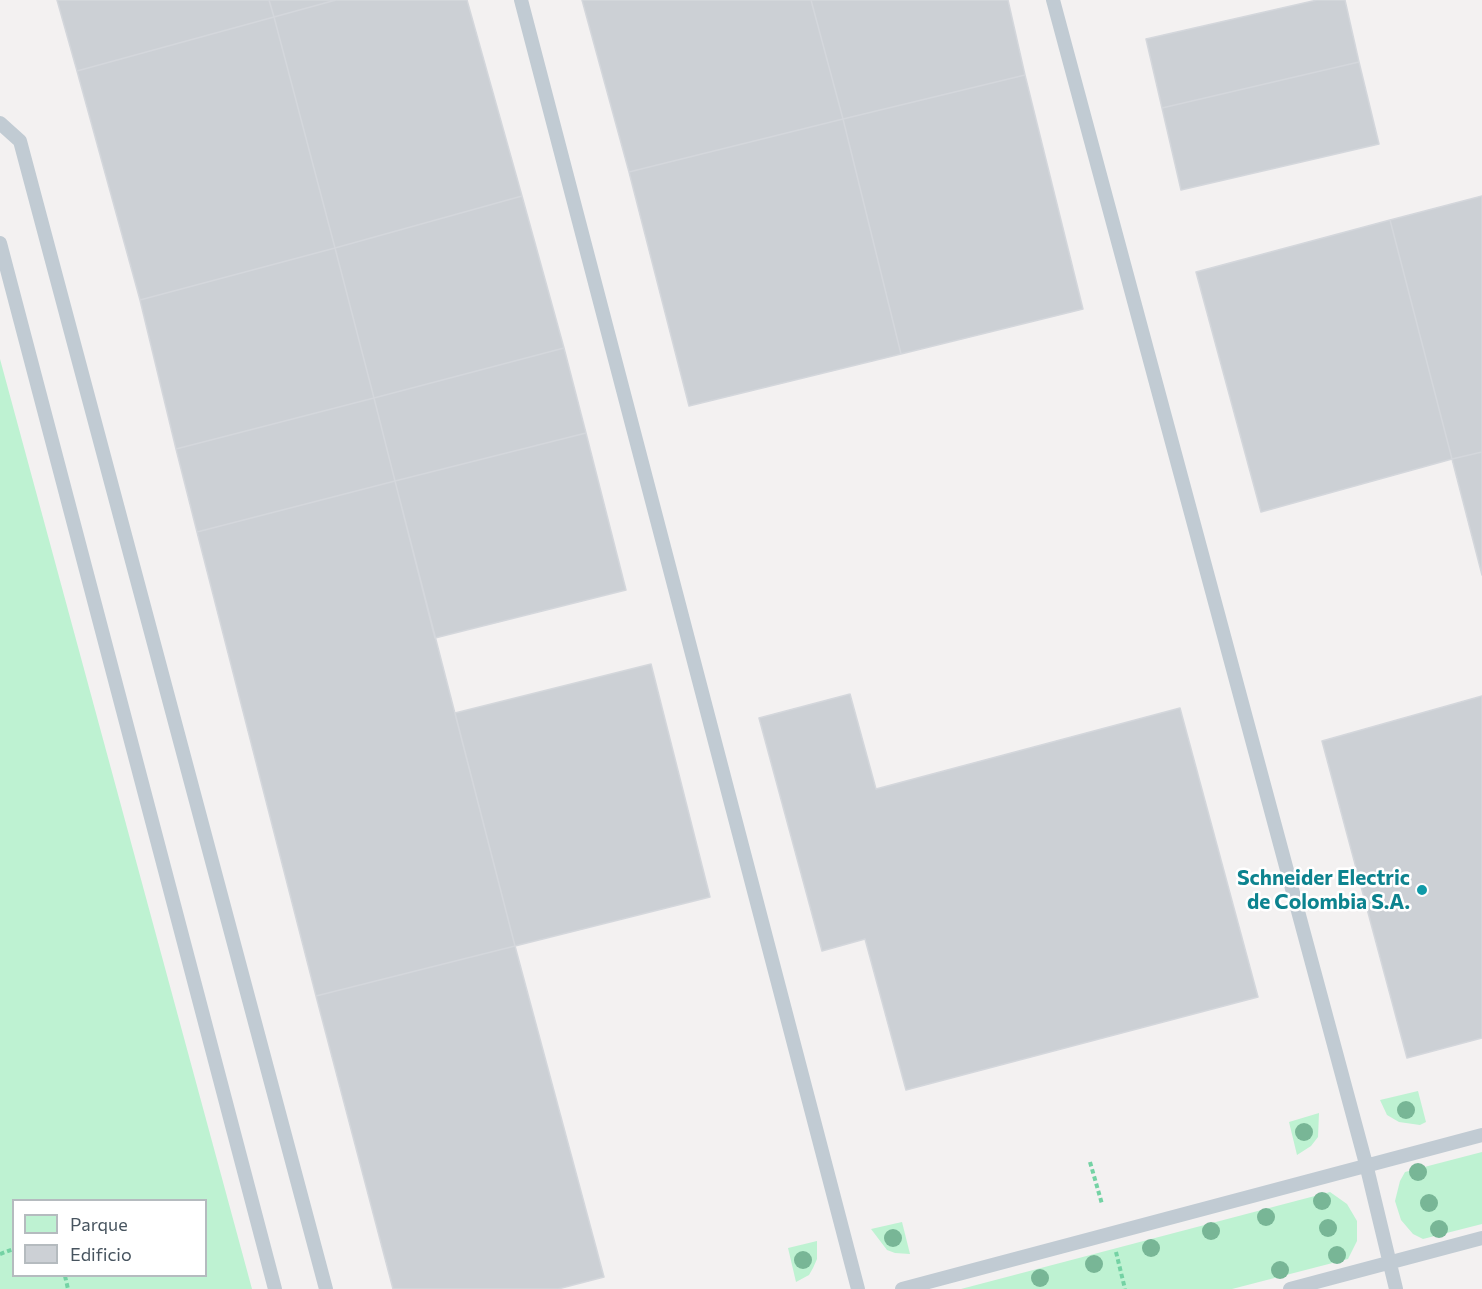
<!DOCTYPE html>
<style>
body{margin:0}
#map{position:relative;width:1482px;height:1289px;overflow:hidden;background:#f3f1f1;font-family:Commissioner,sans-serif}
canvas{display:block}
.legend{position:absolute;left:12px;top:1199px;width:195px;height:78px;box-sizing:border-box;background:#fff;border:2px solid #b5bbbf;margin:0;padding:8px 10px;list-style:none;font-size:18px;color:#47545f}
.legend li{display:flex;align-items:center;gap:12px;height:30px}
.legend b{width:30px;border:2px solid #b5bbbf}
</style>
<div id="map">
<canvas width="1482" height="1289"></canvas>
<ul class="legend">
<li><b style="height:16px;background:#bef2d2"></b>Parque</li>
<li><b style="height:16px;background:#ccd0d5"></b>Edificio</li>
</ul>
</div>
<script>
const g = document.querySelector('canvas').getContext('2d');
g.lineJoin = 'round';
function fill(path, color) { g.fillStyle = color; g.fill(path, 'evenodd'); }
const shape = rows => new Path2D(rows.map(r => 'M' + r).join(''));
function trace(path, color, width, dash) { g.strokeStyle = color; g.lineWidth = width; g.lineCap = dash ? 'butt' : 'round'; g.setLineDash(dash || []); g.stroke(path); }
function drawText(font, color, halo, rows, align = 'center') {
  g.font = font + ' Commissioner,sans-serif'; g.lineWidth = 5; g.setLineDash([]); g.textBaseline = 'middle'; g.strokeStyle = halo; g.fillStyle = color; for (const [text, x, y, turn = 0] of rows) {
    g.save(); g.translate(x, y); g.rotate((+turn || 0) * Math.PI / 180); g.textAlign = isNaN(turn) ? turn : align; if (halo) g.strokeText(text, 0, 0); g.fillText(text, 0, 0); g.restore();
  }
}
fill(shape([
 [0,359,252,1289,0,1289],
 [14,1200,206,1200,206,1276,14,1276],
 [1418,1091,1426,1122,1420,1125,1399,1122,1387,1115,1380,1100],
 [1319,1113,1318,1137,1311,1146,1297,1155,1289,1122],
 [1482,1152,1482,1224,1423,1239,1413,1234,1401,1220,1395,1201,1400,1181,1405,1172],
 [1330,1192,1347,1204,1357,1221,1357,1241,1348,1259,1232,1289,961,1289],
 [902,1222,910,1254,895,1253,887,1250,871,1229],
 [817,1241,817,1259,813,1268,809,1275,796,1282,788,1248]
]), '#bef2d2');
const building = shape([
 [57,0,269,0,274,17,77,71,57,0],
 [269,0,336,0,274,17,269,0],
 [336,0,467,0,522,196,335,248,274,17,336,0],
 [582,0,811,0,843,119,629,172,582,0],
 [811,0,1008,0,1025,75,843,119,811,0],
 [1317,0,1345,0,1359,62,1162,108,1146,39,1317,0],
 [274,17,335,248,140,300,77,71,274,17],
 [1359,62,1379,144,1181,190,1162,108,1359,62],
 [1025,75,1083,309,901,354,843,119,1025,75],
 [843,119,901,354,689,406,629,172,843,119],
 [522,196,564,348,374,398,335,248,522,196],
 [1482,196,1482,452,1452,459,1390,220,1482,196],
 [1390,220,1452,459,1261,512,1196,272,1390,220],
 [335,248,374,398,176,449,140,300,335,248],
 [564,348,586,433,395,481,374,398,564,348],
 [374,398,395,481,197,532,176,449,374,398],
 [586,433,626,590,435,638,395,481,586,433],
 [1482,452,1482,575,1452,459,1482,452],
 [395,481,515,946,316,996,197,532,395,481],
 [651,664,710,897,515,946,455,713,651,664],
 [850,694,876,789,1180,708,1258,997,906,1090,865,939,822,951,759,718,850,694],
 [1482,696,1482,1038,1407,1058,1322,741,1482,696],
 [515,946,604,1277,558,1289,393,1289,316,996,515,946]
]);
fill(building, '#ccd0d5');
trace(building, '#d4d7dc', 1.5);
trace(shape([
 [1090,1162,1102,1204],
 [1116,1252,1125,1289],
 [0,1254,14,1249],
 [65,1276,68,1289]
]), '#74d2a4', 4, [4.5, 3]);
trace(shape([
 [521,0,858,1289],
 [1053,0,1366,1164,1396,1289],
 [0,123,20,141,326,1289],
 [0,243,275,1289],
 [902,1289,1482,1135],
 [1290,1289,1482,1238]
]), '#c1cbd3', 14);
g.fillStyle = '#78b696';
for (const [x, y] of [
 [1406,1110],
 [1304,1132],
 [1418,1172],
 [1322,1201],
 [1429,1203],
 [1266,1217],
 [1328,1228],
 [1439,1229],
 [1211,1231],
 [893,1238],
 [1151,1248],
 [1337,1255],
 [803,1260],
 [1094,1264],
 [1280,1270],
 [1040,1278]
]) { g.beginPath(); g.arc(x, y, 9, 0, 2 * Math.PI); g.fill(); }
for (const [x, y, r, color] of [
 [1422,890,6,"#0f9aa8"]
]) { const dot = new Path2D(); dot.arc(x, y, r, 0, 2 * Math.PI); g.fillStyle = color; g.fill(dot); trace(dot, '#fff', 2); }
drawText('bold 21px', '#0d838f', '#fff', [
 ["Schneider Electric",1410,878],
 ["de Colombia S.A.",1410,902]
], 'right');
</script>
